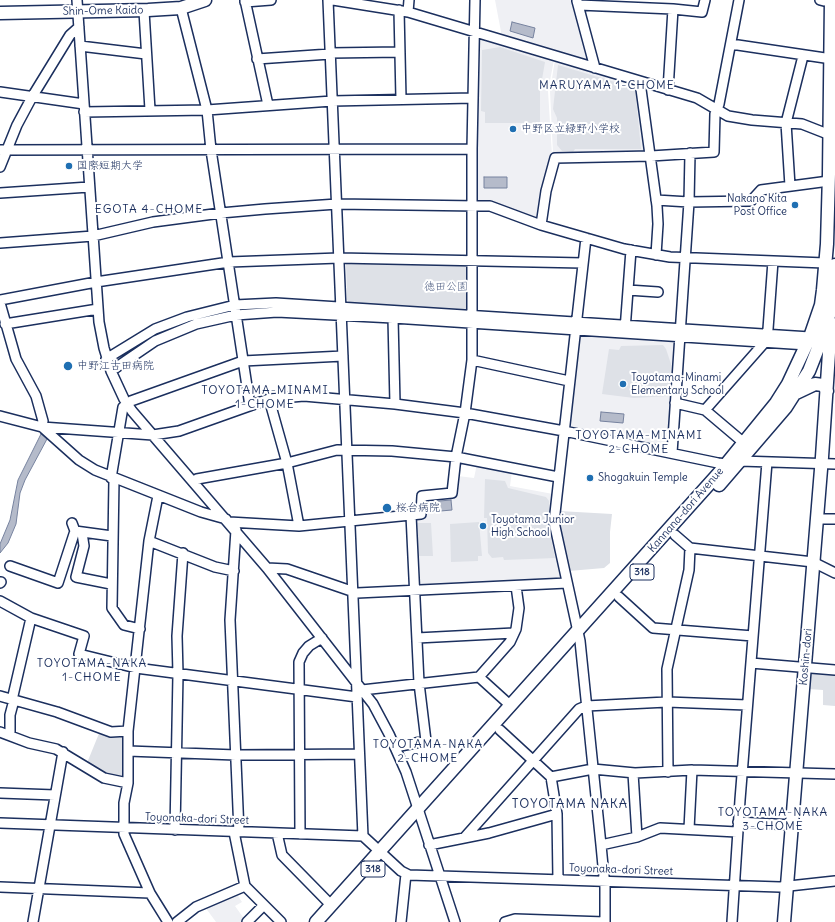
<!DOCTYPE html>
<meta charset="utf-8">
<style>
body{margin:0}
canvas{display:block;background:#fff}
</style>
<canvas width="835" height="922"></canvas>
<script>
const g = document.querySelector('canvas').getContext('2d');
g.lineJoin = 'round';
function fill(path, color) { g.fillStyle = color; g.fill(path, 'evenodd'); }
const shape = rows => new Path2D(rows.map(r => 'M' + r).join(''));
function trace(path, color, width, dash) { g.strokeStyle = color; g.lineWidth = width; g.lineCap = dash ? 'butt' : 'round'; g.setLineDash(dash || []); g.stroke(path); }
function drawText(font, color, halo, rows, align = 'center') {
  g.font = font + ' Delius,"Klee One",sans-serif'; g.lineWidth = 4; g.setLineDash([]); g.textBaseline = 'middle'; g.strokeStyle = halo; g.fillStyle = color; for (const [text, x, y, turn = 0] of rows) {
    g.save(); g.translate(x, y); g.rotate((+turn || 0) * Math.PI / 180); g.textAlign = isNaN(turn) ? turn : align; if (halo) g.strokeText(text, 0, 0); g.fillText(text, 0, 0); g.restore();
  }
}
fill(shape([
 [495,0,574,0,592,61,589,70,637,86,647,150,644,153,553,154,550,91,556,53,502,37],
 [476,36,554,60,548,91,552,155,538,219,475,202],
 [579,336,675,341,667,448,569,428],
 [477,464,512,471,510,486,553,494,562,576,559,580,420,585,417,581,415,520,417,518,425,517,425,501,426,499,456,497,458,476,474,478],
 [236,893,242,902,235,906,245,920,243,922,216,922,205,907]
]), '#eff0f4');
fill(shape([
 [500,47,545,62,540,91,540,123,485,123,485,112,481,111,482,50],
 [558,65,635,88,641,149,575,149,573,152,562,151,557,145,557,118,553,109],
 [349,262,467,264,469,266,469,310,467,312,350,303,347,300,346,264],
 [663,345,666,349,671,364,669,396,634,398,602,394,609,349,619,350,621,346],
 [485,479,505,481,508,488,546,497,549,501,550,533,555,558,504,560,503,557,492,558,488,553,487,518,484,518],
 [559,511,612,514,610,532,610,563,604,568,569,571,559,525],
 [479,522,482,556,478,556,478,561,451,562,450,524],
 [417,523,431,523,433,556,418,556],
 [811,672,835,674,835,706,823,705,823,690,808,689],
 [100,731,124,736,124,780,103,774,87,763]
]), '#dee1e7');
const water = shape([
 [512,22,535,28,533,38,510,31,512,22],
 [484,177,507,177,507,188,484,188,484,177],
 [601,412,624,414,623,423,600,421,601,412],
 [41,434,47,439,25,480,20,493,16,524,8,543,0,553,0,544,10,520,18,480,41,434],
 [451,500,452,510,429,512,428,502,451,500]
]);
fill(water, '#b5bbca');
trace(water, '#77839f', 1);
const minor = shape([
 [77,0,99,322,104,348,111,371,124,399,132,411,267,568,373,704,389,734,406,772,455,922],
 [245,0,268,105],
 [328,0,363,836],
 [333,0,408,12,697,98,728,116,752,120,802,124,825,133],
 [820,0,824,1],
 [577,1,595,68],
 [245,2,271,0],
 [579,5,673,9,668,90],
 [181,8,207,110,211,150,250,406],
 [673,9,702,12,705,0],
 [399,10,401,99],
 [144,11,150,110],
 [408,12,409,0],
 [731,44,825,58],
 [80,46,146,54],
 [330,53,400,52],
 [257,59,330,54],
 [640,82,657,206,658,224,656,255],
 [0,92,84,104],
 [84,112,207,110,332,101,473,98],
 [0,150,472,149],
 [690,153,689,202,751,201,761,190,829,181],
 [0,167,17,125,32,97,70,35,79,27],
 [790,186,786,123,803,56],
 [0,193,89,187],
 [656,200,689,202,672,453],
 [541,225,546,191,555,158,651,156,714,152,715,114,719,104,739,0],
 [586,238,554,522,580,641,601,845,605,887,605,922],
 [0,243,93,236,153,222,221,213,265,209,337,204,478,206,490,206,541,225,624,249,670,257,825,263],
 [628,290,658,292],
 [0,300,96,282,229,262,339,258,583,263],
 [0,303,16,359,36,396,43,421,42,427],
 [393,318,395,404],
 [5,324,98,309],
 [625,330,631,250],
 [106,359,155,329,187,317,235,305,276,303,810,337],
 [472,360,569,381],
 [111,371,155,341,196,324,236,315,277,312,393,318,807,345],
 [269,399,287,463,299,526],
 [675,403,705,410,744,443],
 [705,410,765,342,768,329,773,261],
 [0,416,42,427,153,435,179,431,269,399,304,396,395,404,465,413,564,431,718,463,726,464,740,461,835,464],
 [42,427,79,460,95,470,201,512,226,519],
 [111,478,123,407,131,401,243,361,343,356],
 [114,479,112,608,124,625,140,629],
 [194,481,197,479,287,463,337,450,392,451,456,457,558,477],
 [158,496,149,541,128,731,128,783,124,803,124,834,150,893,168,922],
 [817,519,835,519],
 [229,522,299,526,421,514,422,496,452,493,456,457,465,413,472,360,472,149,475,0],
 [72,523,75,531,112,536],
 [236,530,230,620,239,832],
 [82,533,84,546,76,577,111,584],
 [675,535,690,548,813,562,835,573],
 [149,541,215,567,234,571],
 [10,566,58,583,75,531],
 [267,568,287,569,357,593,567,583],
 [0,583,1,582],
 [619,597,653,628,753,636],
 [0,601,31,618,84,636,79,654,136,668,357,697],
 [417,638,514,633],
 [751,663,835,670],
 [479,677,511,706],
 [362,690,479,677,510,642,516,629,519,608,516,586],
 [0,696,57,712,111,732,128,731],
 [12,700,31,618],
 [500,730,551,777,557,814,558,880],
 [0,732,29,743,56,749,104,778,128,783],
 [10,735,10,715,14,700],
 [395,747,426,741,419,683,411,515],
 [128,751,236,755,359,754],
 [668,772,667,669,689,570,690,548],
 [633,773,637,837],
 [551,777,593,769,635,773,692,770,835,774],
 [0,793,55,795],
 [738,822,792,825],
 [0,823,363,836,401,871,409,875,780,887,835,881],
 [689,829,692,770],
 [175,830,178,674,177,636,183,553],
 [234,832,245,886,281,922],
 [277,833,282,855,331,905],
 [300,834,299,662,303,653,309,646,322,638],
 [465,837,579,709,586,706,667,702,747,705],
 [429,845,489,833,557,814],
 [601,845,637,837,660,828,737,832],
 [0,887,150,893],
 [33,922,63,752],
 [177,922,196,907,245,886],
 [247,922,264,905],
 [401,922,406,874],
 [505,922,515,919,605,922],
 [732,922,740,800,767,462]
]);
const major = shape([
 [0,13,148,10,181,8,205,0],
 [796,393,815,384,823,385,827,391],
 [719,485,786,407,809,371,822,338,832,306,835,265],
 [316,922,719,473,776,403,788,384,810,337,821,305,823,290,827,244,829,174,831,0],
 [784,922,822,457,831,323]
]);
trace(minor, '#1b2f5e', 12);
trace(major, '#1b2f5e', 15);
trace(minor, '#fff', 9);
trace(major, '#fff', 12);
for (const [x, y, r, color] of [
 [513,129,4,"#1f6fb2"],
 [69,166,4,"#1f6fb2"],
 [795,205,4,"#1f6fb2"],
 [68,366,5,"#1f6fb2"],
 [623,384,4,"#1f6fb2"],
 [590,478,4,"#1f6fb2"],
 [387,508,5,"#1f6fb2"],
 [483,526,4,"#1f6fb2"]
]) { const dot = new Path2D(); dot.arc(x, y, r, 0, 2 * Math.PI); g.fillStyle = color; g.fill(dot); trace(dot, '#fff', 1.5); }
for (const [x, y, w] of [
 [642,572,24],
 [373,869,24]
]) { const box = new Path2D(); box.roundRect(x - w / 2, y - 8, w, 16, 3); g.fillStyle = '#fff'; g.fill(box); trace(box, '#1b2f5e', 1); }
drawText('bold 10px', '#1b2f5e', null, [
 ["318",642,572],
 ["318",373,869]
]);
drawText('11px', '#1b2f5e', '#fff', [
 ["Shin-Ome Kaido",103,11,-1],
 ["Kannana-dori Avenue",686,510,-49],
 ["Koshin-dori",806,657,-85],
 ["Toyonaka-dori Street",197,819,2],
 ["Toyonaka-dori Street",621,870,2]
]);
drawText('11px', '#1b2f5e', '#fff', [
 ["中野区立緑野小学校",521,129],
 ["国際短期大学",77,166],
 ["Nakano Kita",787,199,"right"],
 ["Post Office",787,212,"right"],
 ["中野江古田病院",77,366],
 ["Toyotama-Minami",631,378],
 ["Elementary School",631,391],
 ["Shogakuin Temple",598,478],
 ["桜台病院",396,508],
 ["Toyotama Junior",491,520],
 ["High School",491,533]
], 'left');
drawText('11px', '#4c5c80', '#fff', [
 ["徳田公園",446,287]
]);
g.letterSpacing = '1px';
drawText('12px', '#1b2f5e', '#fff', [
 ["MARUYAMA 1-CHOME",607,86],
 ["EGOTA 4-CHOME",149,210],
 ["TOYOTAMA-MINAMI",265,391],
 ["1-CHOME",265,405],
 ["TOYOTAMA-MINAMI",639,436],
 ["2-CHOME",639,450],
 ["TOYOTAMA-NAKA",92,664],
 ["1-CHOME",92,678],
 ["TOYOTAMA-NAKA",428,745],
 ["2-CHOME",428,759],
 ["TOYOTAMA-NAKA",773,813],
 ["3-CHOME",773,827]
]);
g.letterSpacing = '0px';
g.letterSpacing = '1px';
drawText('13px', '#1b2f5e', '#fff', [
 ["TOYOTAMA NAKA",570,804]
]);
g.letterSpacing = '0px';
</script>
